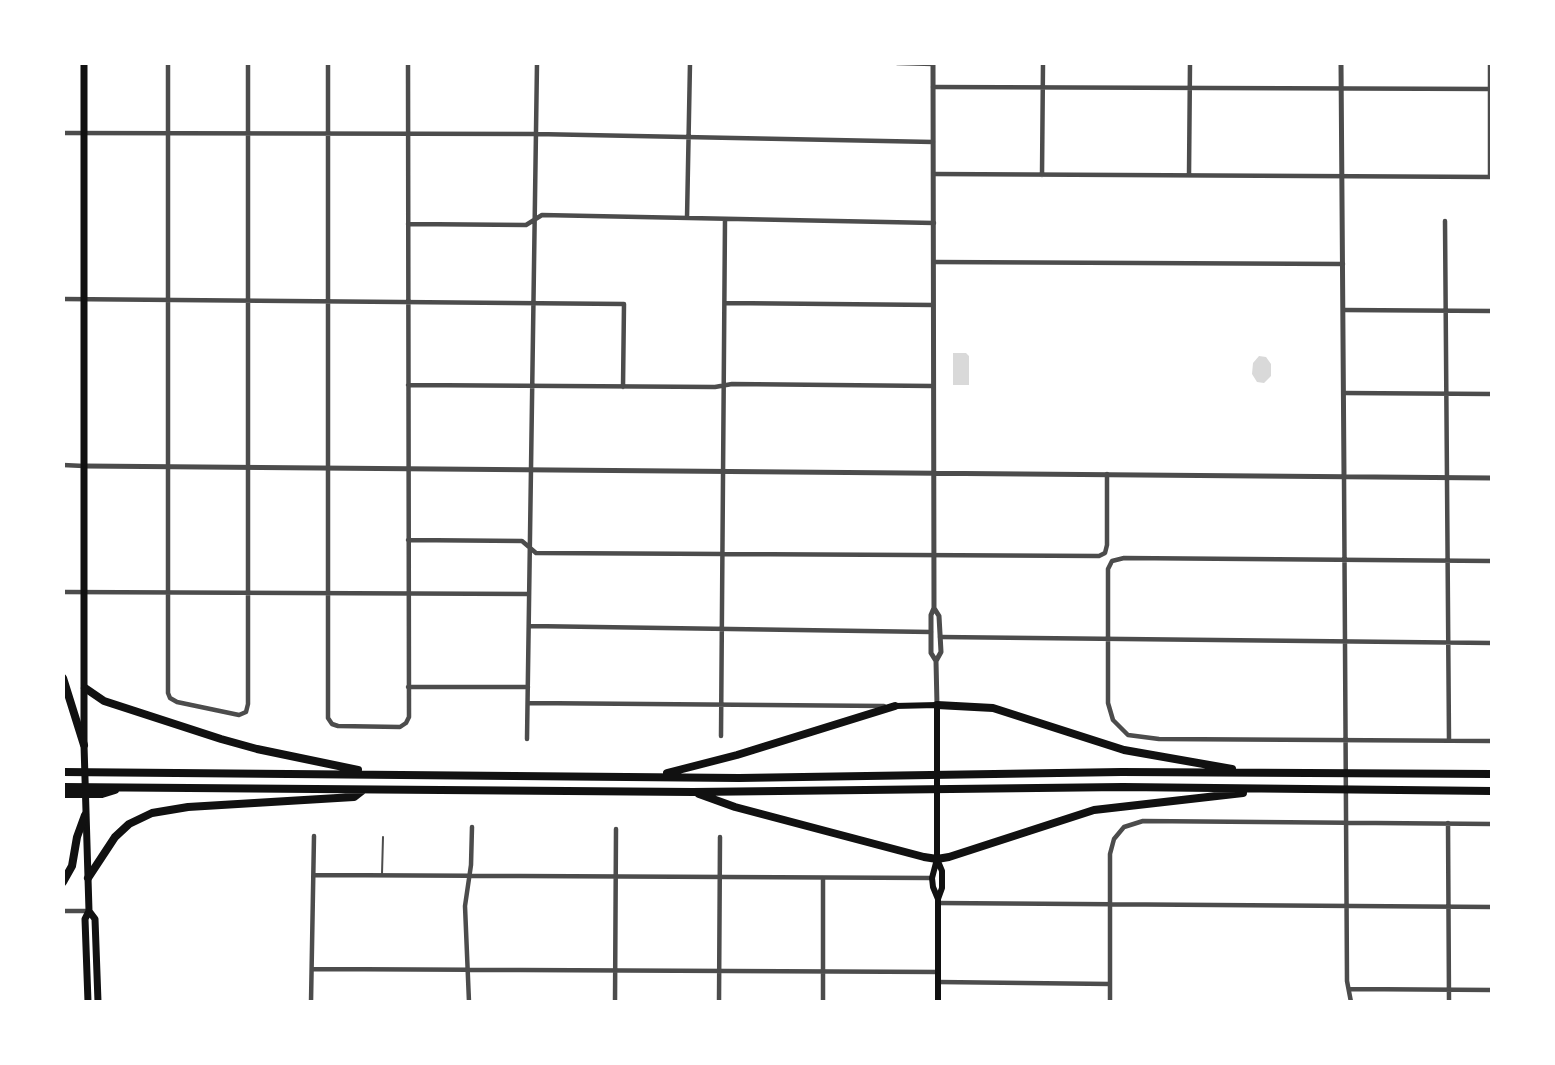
<!DOCTYPE html>
<style>
body{margin:0}
#map{position:relative;width:1555px;height:1065px;overflow:hidden;background:#fff;font-family:Arial,sans-serif}
canvas{display:block}
.frame{position:absolute;inset:0;border:65px solid #fff;pointer-events:none}
</style>
<div id="map">
<canvas width="1555" height="1065"></canvas>
<div class="frame"></div>
</div>
<script>
const g = document.querySelector('canvas').getContext('2d');
g.lineJoin = 'round';
function fill(path, color) { g.fillStyle = color; g.fill(path, 'evenodd'); }
const shape = rows => new Path2D(rows.map(r => 'M' + r).join(''));
function trace(path, color, width, dash) { g.strokeStyle = color; g.lineWidth = width; g.lineCap = dash ? 'butt' : 'round'; g.setLineDash(dash || []); g.stroke(path); }
fill(shape([
 [953,353,966,353,969,356,969,385,953,385],
 [1259,356,1266,357,1271,364,1271,376,1264,383,1257,382,1252,374,1253,363]
]), '#d9d9d9');
trace(shape([
 [382,874,383,837]
]), '#4c4c4c', 2);
trace(shape([
 [168,63,168,693,170,698,177,702,239,715,246,712,248,704,248,63],
 [328,63,328,718,332,724,338,726,400,727,406,723,409,717,408,63],
 [897,63,933,64],
 [933,87,1492,89],
 [63,133,536,134,933,142],
 [934,174,1492,177],
 [1042,175,1043,63],
 [1189,175,1190,63],
 [1490,177,1490,63],
 [687,218,690,63],
 [1445,221,1449,740],
 [408,224,526,225,542,215,934,223],
 [934,262,1343,264],
 [63,299,624,304,623,387],
 [725,303,933,305],
 [1344,310,1492,311],
 [408,385,715,387,732,384,932,386],
 [1344,393,1492,394],
 [63,465,84,466],
 [1344,476,1347,981,1351,1002],
 [408,540,522,541,536,553,1099,556,1105,553,1107,545,1107,474],
 [1492,561,1124,558,1112,561,1108,569,1108,703,1113,720,1128,735,1159,739,1492,741],
 [63,592,529,594],
 [530,626,931,632],
 [940,637,1492,643],
 [408,687,528,687],
 [528,703,884,706],
 [721,736,725,219],
 [527,739,537,63],
 [1448,823,1449,1002],
 [314,875,932,878],
 [938,903,1492,907],
 [63,911,88,911],
 [312,969,938,972],
 [938,982,1110,984],
 [1349,989,1492,990],
 [311,1002,314,836],
 [469,1002,465,906,471,865,472,827],
 [615,1002,616,829],
 [719,1002,720,837],
 [823,1002,823,878],
 [1110,1002,1110,854,1114,839,1124,827,1143,821,1492,824]
]), '#4c4c4c', 4.5);
trace(shape([
 [933,63,934,608,931,615,931,653,936,661],
 [1341,63,1344,476],
 [85,466,1492,478],
 [934,608,939,616,941,652,936,661,937,705]
]), '#4c4c4c', 5);
trace(shape([
 [895,706,937,705,937,859,932,878,933,887,938,899],
 [937,859,942,871,942,888,938,899,938,1002]
]), '#111', 6);
trace(shape([
 [84,63,84,745,89,911,85,919,88,1002],
 [89,911,95,919,98,1002]
]), '#111', 7);
trace(shape([
 [63,678,84,745],
 [85,688,104,701,221,739,257,749,358,770],
 [937,705,993,708,1124,750,1232,769],
 [63,772,739,778,1122,772,1492,774],
 [667,773,737,755,895,706],
 [63,787,693,792,1123,787,1492,791],
 [63,794,102,794,115,790],
 [699,794,735,807,924,857,937,859,949,857,1094,810,1243,793],
 [88,878,115,837,129,824,152,813,188,807,354,797,363,790],
 [63,882,72,866,77,837,85,815]
]), '#111', 8);
</script>
